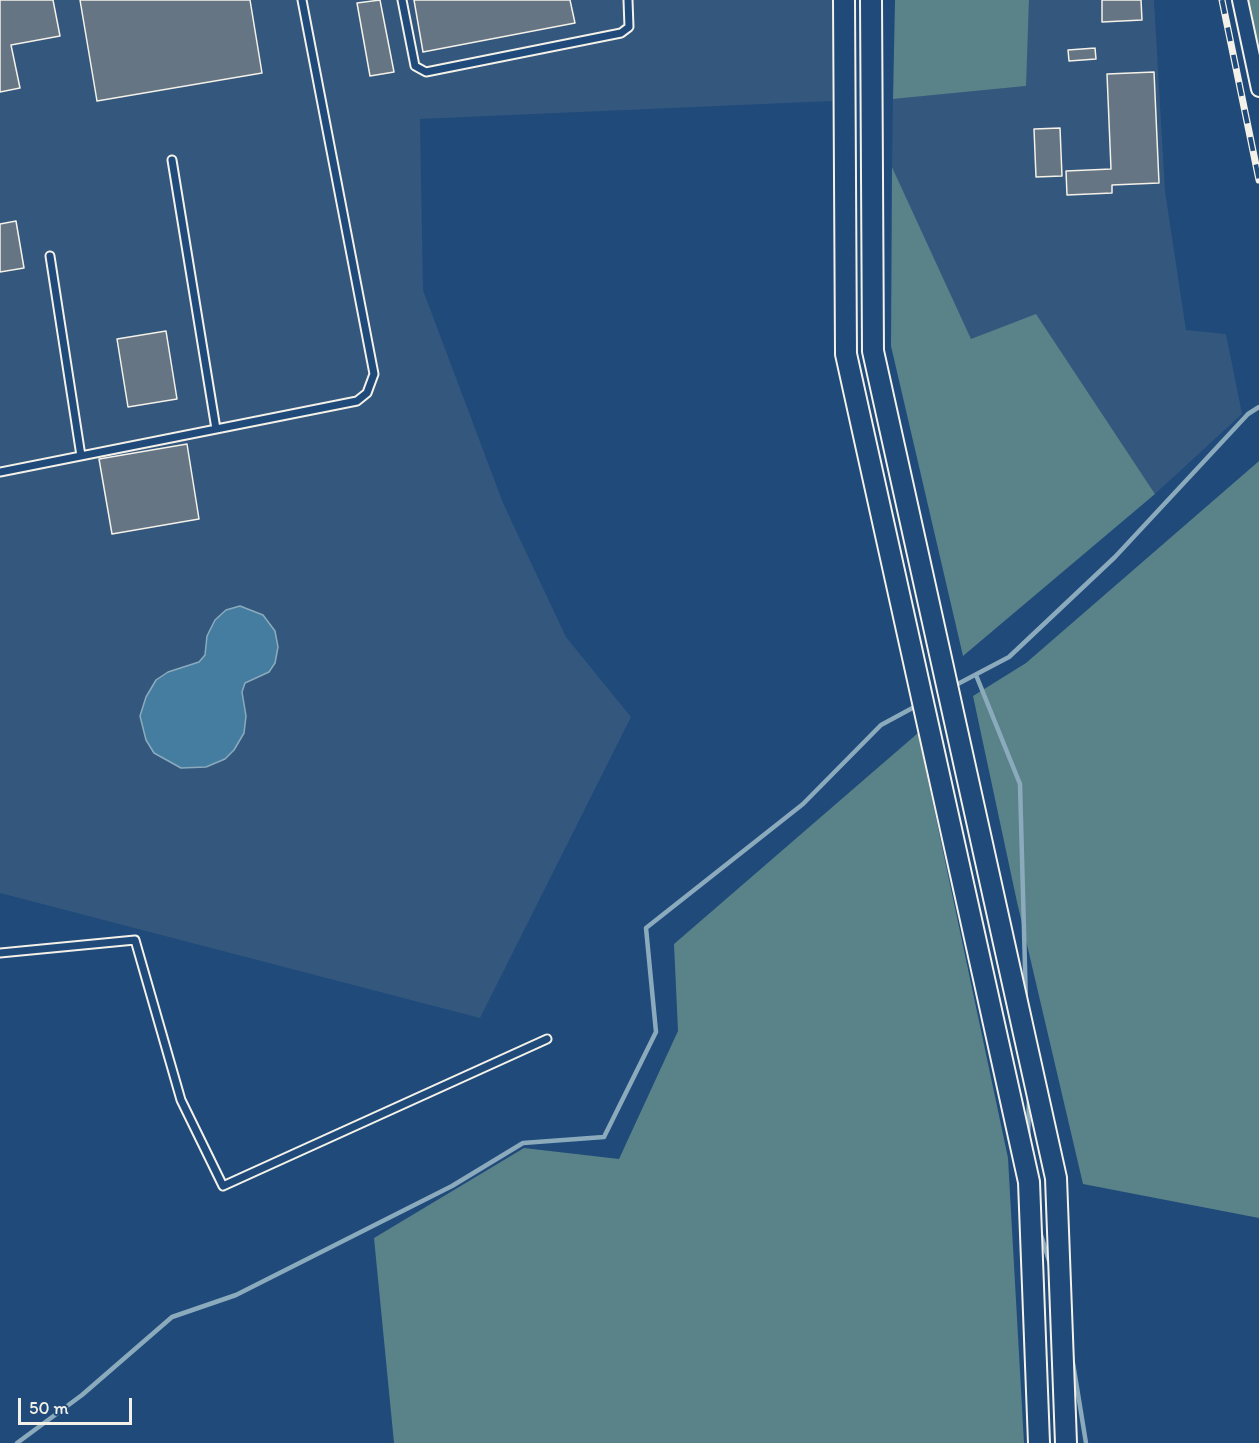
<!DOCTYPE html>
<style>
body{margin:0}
#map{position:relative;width:1259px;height:1443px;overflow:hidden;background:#1f4a7a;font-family:Itim,sans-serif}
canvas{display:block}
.scale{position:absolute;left:18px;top:1398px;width:114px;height:27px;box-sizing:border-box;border:3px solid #f4f1e8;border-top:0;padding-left:8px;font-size:18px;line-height:21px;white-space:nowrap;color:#f4f1e8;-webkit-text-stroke:4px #1f4a7a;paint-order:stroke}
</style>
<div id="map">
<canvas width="1259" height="1443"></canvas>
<div class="scale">50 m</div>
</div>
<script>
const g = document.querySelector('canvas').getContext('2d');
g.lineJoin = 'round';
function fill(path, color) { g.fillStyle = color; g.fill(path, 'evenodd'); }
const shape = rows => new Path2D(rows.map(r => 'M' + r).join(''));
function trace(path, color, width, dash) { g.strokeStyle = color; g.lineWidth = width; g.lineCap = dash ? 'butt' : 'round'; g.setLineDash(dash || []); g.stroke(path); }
fill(shape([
 [0,0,832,0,832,101,420,119,423,290,503,503,566,637,631,717,480,1018,0,893],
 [1029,0,1154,0,1165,191,1186,330,1226,334,1242,414,1155,494,1036,315,971,340,892,167,893,99,1025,86]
]), '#34577d');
fill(shape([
 [895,0,1029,0,1026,86,893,99],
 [1243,0,1259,0,1259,70],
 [892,167,971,339,1036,314,1155,494,963,656,891,346],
 [1259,461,1259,1218,1083,1184,1017,902,973,696,1026,663],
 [918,733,1008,1158,1024,1443,394,1443,374,1238,524,1148,619,1159,678,1031,674,944]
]), '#5a8289');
const water = shape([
 [240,606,263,615,275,631,278,647,275,663,269,672,245,683,242,692,246,716,244,733,234,750,225,759,206,767,181,768,154,753,146,740,140,716,146,697,156,680,168,672,199,662,205,655,207,636,215,620,226,610,240,606]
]);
fill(water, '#457da0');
trace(water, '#8babbd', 1.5);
trace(shape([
 [976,675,1020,784,1026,1004],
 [952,687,1009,657,1115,557,1248,414,1259,407],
 [1028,1142,1029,1096],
 [1040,1232,1051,1267],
 [1072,1357,1086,1443],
 [17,1443,82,1395,172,1317,236,1295,452,1186,523,1143,604,1137,656,1032,646,928,803,804,881,725,918,705]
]), '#8babbd', 4.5);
const building = shape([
 [0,0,53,0,60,36,11,45,20,88,0,92,0,0],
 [80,0,250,0,262,73,97,101,80,0],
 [380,0,394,72,370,76,357,3,380,0],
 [414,0,570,0,575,23,423,52,414,0],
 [1102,0,1141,0,1142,20,1102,22,1102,0],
 [1095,48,1096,59,1069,61,1068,50,1095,48],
 [1154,72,1159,183,1112,185,1112,193,1067,195,1066,171,1111,169,1107,74,1154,72],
 [1060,128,1062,176,1036,177,1034,129,1060,128],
 [16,221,24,268,0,272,0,224,16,221],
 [166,331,177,399,128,407,117,339,166,331],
 [187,444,199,519,112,534,99,459,187,444]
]);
fill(building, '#657584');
trace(building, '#f4f1e8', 1.5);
const lane = shape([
 [402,0,415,66,426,72,621,33,629,27,628,0],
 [172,160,216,429],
 [50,256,81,456],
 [0,472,357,401,367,393,374,374,302,0],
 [0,953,135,940,181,1100,223,1186,547,1039]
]);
const street = shape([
 [1240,0,1259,89]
]);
const secondary = shape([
 [844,0,846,354,1029,1182,1039,1443],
 [871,0,873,351,1056,1178,1066,1443]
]);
trace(lane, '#f4f1e8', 11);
trace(street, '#f4f1e8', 18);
trace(secondary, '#f4f1e8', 24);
trace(lane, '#1f4a7a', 7);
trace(street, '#1f4a7a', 14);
trace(secondary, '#1f4a7a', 20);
const rail = shape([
 [1222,0,1259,180]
]);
trace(rail, '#f4f1e8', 7);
trace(rail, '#1f4a7a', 4.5, [14]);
</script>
